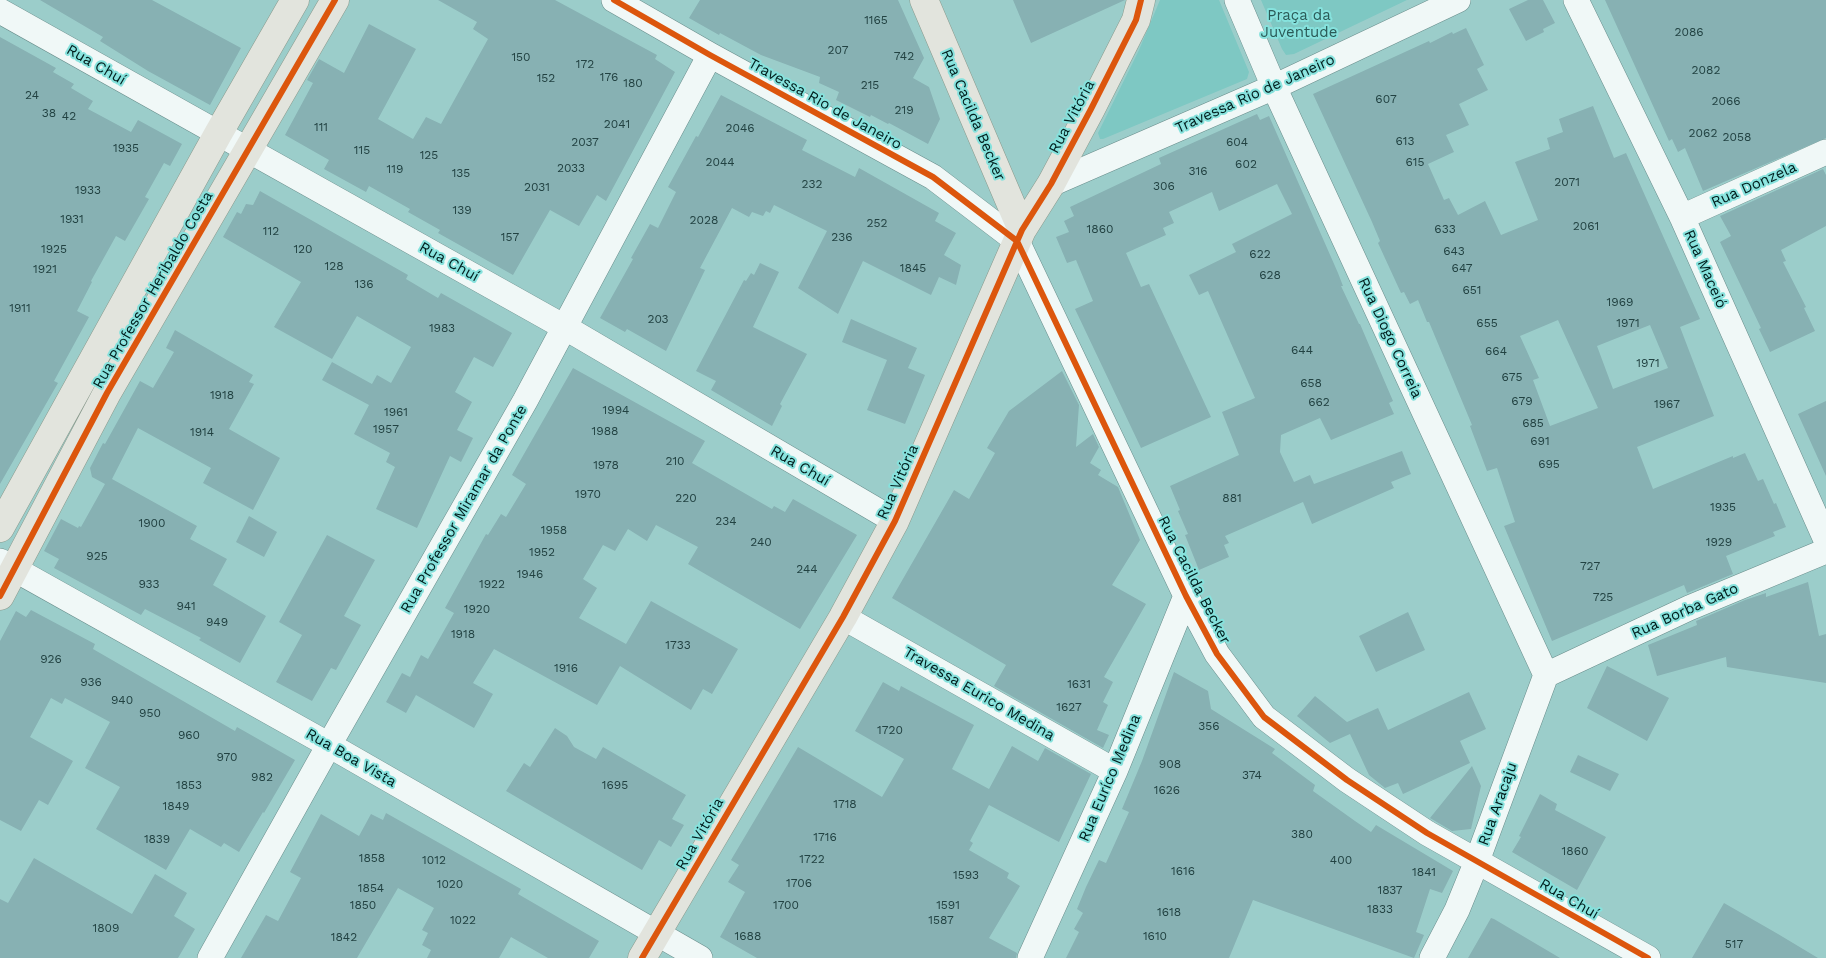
<!DOCTYPE html>
<meta charset="utf-8">
<style>
body{margin:0}
canvas{display:block;background:#9bcdca}
</style>
<canvas width="1826" height="958"></canvas>
<script>
const g = document.querySelector('canvas').getContext('2d');
g.lineJoin = 'round';
function fill(path, color) { g.fillStyle = color; g.fill(path, 'evenodd'); }
const shape = rows => new Path2D(rows.map(r => 'M' + r).join(''));
function trace(path, color, width, dash) { g.strokeStyle = color; g.lineWidth = width; g.lineCap = dash ? 'butt' : 'round'; g.setLineDash(dash || []); g.stroke(path); }
function drawText(font, color, halo, rows, align = 'center') {
  g.font = font + ' "Work Sans",sans-serif'; g.lineWidth = 4; g.setLineDash([]); g.textBaseline = 'middle'; g.strokeStyle = halo; g.fillStyle = color; for (const [text, x, y, turn = 0] of rows) {
    g.save(); g.translate(x, y); g.rotate((+turn || 0) * Math.PI / 180); g.textAlign = isNaN(turn) ? turn : align; if (halo) g.strokeText(text, 0, 0); g.fillText(text, 0, 0); g.restore();
  }
}
fill(shape([
 [1160,0,1219,0,1249,72,1247,79,1103,139,1100,139,1098,133,1139,50],
 [1261,0,1407,0,1294,54,1286,55,1282,49]
]), '#7ec8c3');
fill(shape([
 [40,0,152,0,241,48,210,105,148,71,100,41,103,37],
 [438,0,555,0,657,55,655,59,675,72,606,201,597,195,579,226,550,210,513,275,438,233,440,230,408,212,410,209,369,186,366,192,324,169,329,160,285,135,313,83,307,80,319,59,344,73,369,24,416,49,378,119,413,139,426,117,441,124,488,39,473,29,477,22],
 [700,0,898,0,924,58,913,78,929,87,940,119,928,144,889,123,888,124,871,115,870,117,836,100,839,92,819,83,820,77,761,55,720,33,719,35,689,18],
 [1013,0,1125,0,1031,43],
 [1528,0,1543,0,1555,23,1543,29,1544,32,1526,41,1509,9],
 [1605,0,1826,0,1826,138,1703,191,1685,148,1678,152,1672,139,1669,141],
 [1466,28,1484,65,1477,69,1488,90,1459,104,1469,125,1446,135,1454,152,1428,164,1444,200,1449,198,1458,215,1485,201,1501,235,1538,220,1515,162,1550,149,1547,138,1563,132,1559,119,1593,106,1614,158,1626,153,1700,319,1680,327,1714,416,1637,447,1653,489,1733,456,1733,458,1745,453,1758,481,1763,479,1774,504,1776,503,1786,527,1773,532,1775,536,1726,556,1733,574,1687,593,1684,585,1552,641,1504,526,1515,522,1497,468,1487,471,1470,426,1472,425,1429,322,1427,322,1418,300,1410,304,1404,292,1401,293,1378,243,1380,241,1372,222,1313,94,1429,41,1430,43,1452,32,1453,34],
 [1558,320,1598,408,1550,426,1533,380,1539,378,1520,336],
 [1650,325,1668,368,1613,389,1597,346],
 [0,37,56,68,53,72,74,84,71,88,93,101,88,109,131,132,138,120,182,144,170,166,164,163,145,197,149,199,125,241,116,236,91,281,92,282,77,311,89,317,54,381,58,383,0,484],
 [721,95,807,140,802,150,855,177,859,168,939,213,935,221,956,233,944,255,961,265,956,285,939,277,931,295,863,261,838,314,798,288,827,231,774,205,770,213,766,211,763,216,752,212,749,217,732,208,700,268,705,270,666,351,627,329,625,332,600,318,633,259,631,258,650,224,658,228,676,192,668,187,696,136,698,137],
 [1257,114,1260,120,1269,116,1338,273,1343,286,1341,286,1359,324,1360,324,1393,401,1389,403,1394,414,1331,440,1320,418,1281,435,1280,452,1294,482,1310,475,1314,484,1402,451,1411,474,1391,482,1394,488,1312,524,1303,502,1225,536,1229,543,1224,545,1229,557,1199,570,1185,535,1188,534,1178,511,1180,510,1170,486,1239,455,1222,412,1255,398,1208,291,1199,295,1189,275,1236,252,1232,244,1292,214,1277,184,1219,211,1212,192,1169,212,1174,223,1163,228,1166,235,1126,253,1141,287,1149,284,1211,417,1141,448,1075,309,1093,301,1076,260,1067,263,1056,237,1069,232,1064,221,1074,216,1070,207,1161,164,1159,158],
 [1823,169,1826,175,1826,226,1781,250,1786,261,1783,262,1806,307,1804,308,1815,331,1770,352,1759,329,1761,328,1720,242,1731,236,1720,216],
 [260,191,408,275,406,279,438,298,441,293,512,333,493,367,474,357,455,392,472,402,457,430,473,438,461,462,450,456,417,528,376,509,395,467,386,462,390,453,354,434,369,405,322,380,332,362,372,384,377,375,391,383,411,347,357,316,332,359,274,327,301,282,223,237,237,212,241,214,246,204,253,205],
 [760,263,779,272,753,327,807,354,780,404,782,406,772,426,711,390,716,381,696,371,744,280,746,281,751,273,754,275],
 [851,319,917,348,908,368,925,375,905,424,867,410,887,360,842,342],
 [175,330,253,375,249,382,254,384,229,429,280,458,253,510,203,483,211,468,138,428,112,479,197,526,190,539,227,559,213,585,266,616,240,663,199,640,201,638,145,609,141,615,54,568,59,559,44,551,61,519,78,528,79,526,81,527,105,484,92,477,90,468,103,443,105,444,140,381,153,388,174,352,166,348],
 [573,368,705,441,692,463,772,509,774,506,785,512,793,499,857,535,800,629,688,564,698,547,656,525,647,541,628,529,615,551,603,545,583,579,597,588,579,618,626,644,651,601,738,649,712,694,703,689,691,710,620,666,597,705,494,649,473,683,493,694,474,728,416,695,406,713,386,702,402,673,410,677,421,655,428,659,454,613,445,608,486,534,488,535,501,514,506,517,526,484,512,475],
 [1062,371,1079,405,1076,447,1093,434,1099,447,1090,463,1101,470,1098,475,1118,487,1140,540,1112,585,1146,604,1104,677,1113,682,1103,702,1108,705,1097,730,1109,735,1103,748,994,686,1006,665,892,598,954,490,969,499,995,453,987,448,1009,411],
 [1826,401,1826,476,1798,414],
 [249,516,277,532,264,557,236,542],
 [327,535,375,560,344,616,361,625,336,670,331,668,312,701,276,682,302,635,279,622],
 [1808,582,1819,636,1826,634,1826,683,1727,667,1726,657,1657,676,1648,645,1697,625,1696,621,1745,600,1766,593,1766,597],
 [31,610,95,644,93,649,235,731,237,727,295,760,264,813,263,812,239,852,224,843,221,847,190,829,166,870,96,829,120,787,85,768,110,722,65,698,62,704,51,698,30,737,73,761,48,805,39,800,21,831,0,820,0,641,16,611,26,617],
 [1408,612,1425,650,1376,672,1359,636],
 [1607,666,1669,698,1647,741,1587,708],
 [1174,672,1208,691,1211,709,1275,749,1272,753,1315,785,1313,791,1355,821,1371,832,1376,825,1453,871,1442,893,1430,889,1416,932,1424,935,1414,958,1253,900,1229,958,1066,958,1079,932,1074,929,1083,913,1077,909,1086,887,1099,860,1106,863,1129,812,1122,809,1142,761],
 [883,682,899,691,901,686,974,725,952,769,989,789,1012,746,1038,761,1045,748,1091,774,1059,842,989,805,970,841,973,843,969,850,1009,873,1007,878,1020,886,989,938,1017,953,1016,958,757,958,720,937,745,892,728,882,739,865,731,860,798,747,882,797,904,759,855,731],
 [1469,692,1486,729,1460,741,1470,763,1403,794,1398,783,1385,788,1369,775,1350,734,1330,743,1297,716,1315,696,1347,722,1378,708,1388,730],
 [555,728,567,736,574,747,596,759,603,747,686,795,672,819,684,825,671,847,659,840,642,870,506,791,524,763,530,767],
 [1578,755,1619,774,1610,791,1570,772],
 [1472,766,1481,786,1471,829,1452,831,1430,818],
 [1540,794,1557,804,1555,810,1606,837,1577,890,1512,852,1521,837,1519,836],
 [386,813,521,889,518,894,599,941,589,958,548,958,511,937,499,958,427,958,431,950,422,945,428,933,422,930,434,908,398,888,357,958,241,958,266,915,278,921,301,878,290,872,321,814,359,836,371,814,383,820],
 [34,858,132,914,155,874,187,893,174,916,195,929,178,958,0,958,0,899,8,903],
 [1724,903,1778,934,1818,958,1692,958],
 [1491,918,1494,919,1560,958,1468,958]
]), '#87b1b3');
const minor = shape([
 [614,0,710,55,933,177,1017,241,1186,596,1217,654,1264,717,1347,780,1427,833,1648,958],
 [1237,0,1274,87,1546,675],
 [1576,0,1682,217,1826,540],
 [0,11,566,328,895,521],
 [1051,184,1274,87,1458,0],
 [1682,217,1826,152],
 [0,561,329,745,700,958],
 [843,617,1115,771],
 [1546,675,1689,608,1826,551],
 [210,958,329,745,525,401,710,55],
 [1030,958,1115,771,1186,596],
 [1432,958,1457,910,1477,861,1546,675]
]);
const primary = shape([
 [924,0,1022,230],
 [0,528,218,134,295,0],
 [0,596,107,393,335,0],
 [642,958,843,617,895,521,1022,230,1051,184,1091,109,1136,20,1141,0]
]);
trace(minor, '#688d8b', 26);
trace(primary, '#89998c', 29);
trace(minor, '#f0f8f7', 25);
trace(primary, '#e2e4dd', 28);
trace(shape([
 [614,0,710,55,933,177,1017,241,1186,596,1217,654,1264,717,1347,780,1427,833,1648,958],
 [0,596,107,393,335,0],
 [642,958,843,617,895,521,1022,230,1051,184,1091,109,1136,20,1141,0]
]), '#dc560d', 6);
drawText('12px', '#224242', null, [
 ["1165",876,20],
 ["2086",1689,32],
 ["207",838,50],
 ["742",904,56],
 ["150",521,57],
 ["172",585,64],
 ["2082",1706,70],
 ["176",609,77],
 ["152",546,78],
 ["180",633,83],
 ["215",870,85],
 ["24",32,95],
 ["607",1386,99],
 ["2066",1726,101],
 ["219",904,110],
 ["38",49,113],
 ["42",69,116],
 ["2041",617,124],
 ["111",321,127],
 ["2046",740,128],
 ["2062",1703,133],
 ["2058",1737,137],
 ["613",1405,141],
 ["2037",585,142],
 ["604",1237,142],
 ["1935",126,148],
 ["115",362,150],
 ["125",429,155],
 ["2044",720,162],
 ["615",1415,162],
 ["602",1246,164],
 ["2033",571,168],
 ["119",395,169],
 ["316",1198,171],
 ["135",461,173],
 ["2071",1567,182],
 ["232",812,184],
 ["306",1164,186],
 ["2031",537,187],
 ["1933",88,190],
 ["139",462,210],
 ["1931",72,219],
 ["2028",704,220],
 ["252",877,223],
 ["2061",1586,226],
 ["1860",1100,229],
 ["633",1445,229],
 ["112",271,231],
 ["157",510,237],
 ["236",842,237],
 ["1925",54,249],
 ["120",303,249],
 ["643",1454,251],
 ["622",1260,254],
 ["128",334,266],
 ["1845",913,268],
 ["647",1462,268],
 ["1921",45,269],
 ["628",1270,275],
 ["136",364,284],
 ["651",1472,290],
 ["1969",1620,302],
 ["1911",20,308],
 ["203",658,319],
 ["655",1487,323],
 ["1971",1628,323],
 ["1983",442,328],
 ["644",1302,350],
 ["664",1496,351],
 ["1971",1648,363],
 ["675",1512,377],
 ["658",1311,383],
 ["1918",222,395],
 ["679",1522,401],
 ["662",1319,402],
 ["1967",1667,404],
 ["1994",616,410],
 ["1961",396,412],
 ["685",1533,423],
 ["1957",386,429],
 ["1988",605,431],
 ["1914",202,432],
 ["691",1540,441],
 ["210",675,461],
 ["695",1549,464],
 ["1978",606,465],
 ["1970",588,494],
 ["220",686,498],
 ["881",1232,498],
 ["1935",1723,507],
 ["234",726,521],
 ["1900",152,523],
 ["1958",554,530],
 ["240",761,542],
 ["1929",1719,542],
 ["1952",542,552],
 ["925",97,556],
 ["727",1590,566],
 ["244",807,569],
 ["1946",530,574],
 ["933",149,584],
 ["1922",492,584],
 ["725",1603,597],
 ["941",186,606],
 ["1920",477,609],
 ["949",217,622],
 ["1918",463,634],
 ["1733",678,645],
 ["926",51,659],
 ["1916",566,668],
 ["936",91,682],
 ["1631",1079,684],
 ["940",122,700],
 ["1627",1069,707],
 ["950",150,713],
 ["356",1209,726],
 ["1720",890,730],
 ["960",189,735],
 ["970",227,757],
 ["908",1170,764],
 ["374",1252,775],
 ["982",262,777],
 ["1853",189,785],
 ["1695",615,785],
 ["1626",1167,790],
 ["1718",845,804],
 ["1849",176,806],
 ["380",1302,834],
 ["1716",825,837],
 ["1839",157,839],
 ["1860",1575,851],
 ["1858",372,858],
 ["1722",812,859],
 ["1012",434,860],
 ["400",1341,860],
 ["1616",1183,871],
 ["1841",1424,872],
 ["1593",966,875],
 ["1706",799,883],
 ["1020",450,884],
 ["1854",371,888],
 ["1837",1390,890],
 ["1850",363,905],
 ["1700",786,905],
 ["1591",948,905],
 ["1833",1380,909],
 ["1618",1169,912],
 ["1022",463,920],
 ["1587",941,920],
 ["1809",106,928],
 ["1688",748,936],
 ["1610",1155,936],
 ["1842",344,937],
 ["517",1734,944]
]);
drawText('15px', '#2b5a57', '#86e2dd', [
 ["Praça da",1299,16],
 ["Juventude",1299,33]
]);
drawText('15px', '#011d1c', '#86e2dd', [
 ["Rua Chuí",96,65,30],
 ["Travessa Rio de Janeiro",1255,94,-24],
 ["Travessa Rio de Janeiro",825,104,29],
 ["Rua Cacilda Becker",973,115,67],
 ["Rua Vitória",1072,117,-62],
 ["Rua Donzela",1754,185,-24],
 ["Rua Chuí",449,262,29],
 ["Rua Maceió",1705,269,66],
 ["Rua Professor Heribaldo Costa",153,290,-60],
 ["Rua Diogo Correia",1390,338,65],
 ["Rua Chuí",800,466,30],
 ["Rua Vitória",898,482,-66],
 ["Rua Professor Miramar da Ponte",464,509,-60],
 ["Rua Cacilda Becker",1194,580,63],
 ["Rua Borba Gato",1685,611,-24],
 ["Travessa Eurico Medina",979,694,30],
 ["Rua Boa Vista",351,758,30],
 ["Rua Euríco Medina",1110,778,-67],
 ["Rua Aracaju",1498,804,-70],
 ["Rua Vitória",700,834,-60],
 ["Rua Chuí",1569,899,30]
]);
</script>
